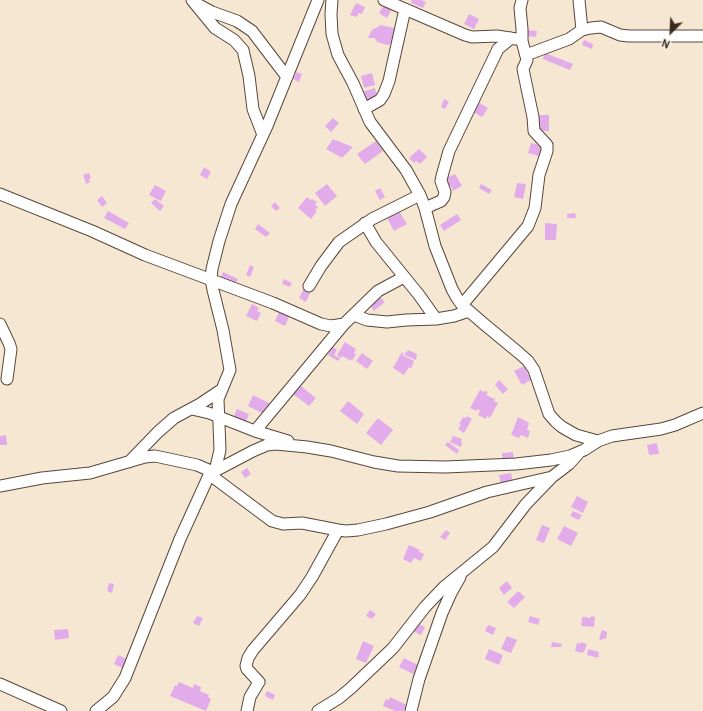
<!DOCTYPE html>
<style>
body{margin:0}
#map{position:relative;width:703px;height:711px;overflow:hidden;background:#f6e7d3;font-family:Pangolin,sans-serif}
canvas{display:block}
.north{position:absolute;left:651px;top:12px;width:40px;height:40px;-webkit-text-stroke:3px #f7f3e8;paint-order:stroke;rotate:204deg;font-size:11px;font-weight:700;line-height:16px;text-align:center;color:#3b2a1e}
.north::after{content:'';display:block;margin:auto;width:14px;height:18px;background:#3b2a1e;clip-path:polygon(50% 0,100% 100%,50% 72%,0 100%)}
</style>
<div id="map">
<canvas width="703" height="711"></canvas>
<div class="north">N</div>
</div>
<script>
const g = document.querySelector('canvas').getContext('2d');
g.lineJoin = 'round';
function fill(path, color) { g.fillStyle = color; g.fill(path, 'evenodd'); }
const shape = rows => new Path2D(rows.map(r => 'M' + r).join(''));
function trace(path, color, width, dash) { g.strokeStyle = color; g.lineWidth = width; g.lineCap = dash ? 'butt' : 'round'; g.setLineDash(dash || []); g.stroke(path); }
fill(shape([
 [412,0,421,0,426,2,423,8,411,3],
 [356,3,365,7,362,14,359,13,356,17,350,15],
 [385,3,393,7,387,18,379,13],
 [469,14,479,19,474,29,464,24],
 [381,25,394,28,397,31,397,40,388,45,377,42,375,38,368,38,372,30],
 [526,30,537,31,536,37,525,36],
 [584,40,593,44,592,49,582,45],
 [545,53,573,64,570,70,543,59],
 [297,72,302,74,299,82,293,79],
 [372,73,375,85,364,88,361,76],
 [375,88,378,99,365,102,362,92],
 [444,99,449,102,445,109,441,107],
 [476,101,488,108,482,117,471,111],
 [537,115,549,115,549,131,537,131],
 [333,118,339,123,331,132,325,126],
 [333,139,353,147,342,158,326,149],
 [376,141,383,151,365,164,357,154],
 [531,143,544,146,541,152,543,153,542,157,528,153],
 [419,149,427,157,420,164,416,161,414,163,409,158],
 [204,167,211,172,207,179,200,175],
 [89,173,91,178,89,179,90,182,86,184,83,175],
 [455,174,462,186,453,191,451,186,449,187,444,179],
 [517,183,526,184,523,199,514,197],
 [327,184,337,196,325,206,315,193],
 [481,184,492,190,489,194,479,188],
 [155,185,166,191,161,201,149,195],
 [380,188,385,197,380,200,375,191],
 [102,196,107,203,102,207,97,200],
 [307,197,311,200,312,199,317,202,315,204,318,207,315,210,317,211,311,219,298,208],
 [155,199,164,206,160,211,151,203],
 [275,202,280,208,276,211,271,206],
 [108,211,129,223,125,229,104,218],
 [399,211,407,224,394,231,387,218],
 [575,213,576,218,567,218,567,214],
 [457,214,461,220,444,231,440,225],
 [545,223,557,224,556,240,545,240],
 [258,224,270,233,266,237,255,229],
 [250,265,254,267,250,277,246,275],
 [223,272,238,279,234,286,220,279],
 [284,279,292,283,290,287,282,284],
 [304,288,311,291,306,302,299,298],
 [380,297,385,302,374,311,370,305],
 [252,304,259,308,257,311,261,313,257,321,246,316],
 [279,312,289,317,285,326,275,321],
 [345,342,356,349,354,353,356,354,352,361,349,359,349,360,342,356,341,358,337,355],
 [333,347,337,350,334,355,340,358,338,361,328,355],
 [408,350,417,354,416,360,404,355],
 [402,352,404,353,402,355,414,361,411,369,409,367,404,375,393,368],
 [362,353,373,361,367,369,356,361],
 [524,366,531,380,522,385,514,371],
 [499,380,508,389,503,394,495,385],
 [296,382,316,398,309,406,289,391],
 [480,390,484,392,485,391,488,392,486,395,495,399,494,401,498,403,490,418,487,416,486,419,478,415,480,411,478,409,476,411,470,408],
 [253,395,271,404,266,415,248,406],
 [348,401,364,414,357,424,340,411],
 [237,409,249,414,245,424,233,418],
 [467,416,472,419,464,433,458,429,461,425,459,424,463,417,466,418],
 [518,417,529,423,527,430,530,431,528,438,521,435,519,438,511,435],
 [378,418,393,430,381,445,366,433],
 [6,435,7,445,0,445,0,436],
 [453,436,462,439,461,442,462,443,461,447,450,442],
 [448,442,459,450,457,454,445,445],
 [657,443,659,454,649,455,647,445],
 [513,452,514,461,503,463,502,453],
 [247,468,251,474,245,478,241,472],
 [511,473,513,483,501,485,499,475],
 [577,496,588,502,583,513,571,507],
 [573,511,582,515,579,520,570,516],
 [542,525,550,528,544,543,536,540],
 [564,526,578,533,571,546,557,539],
 [446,530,450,533,445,540,440,537],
 [409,545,420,550,419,552,424,554,421,561,414,558,411,563,403,559],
 [507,581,512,588,504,595,499,588],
 [109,583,114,584,112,593,107,591],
 [518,591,525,597,514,608,507,602],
 [370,610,376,614,372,619,366,616],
 [197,616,203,618,199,626,193,623],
 [530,616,540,619,538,625,528,622],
 [591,616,595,617,594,627,581,626,582,617,591,618],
 [415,622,425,627,421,635,410,630],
 [488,625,496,628,493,635,485,631],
 [68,629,69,638,55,640,54,630],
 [602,630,607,632,606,639,603,638,602,640,599,639],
 [507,636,517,640,511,653,501,649],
 [363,641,374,646,366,663,356,659],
 [552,642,562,644,561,647,551,647],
 [581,642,587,644,584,652,582,652,582,653,575,651,577,643,580,644],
 [489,649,503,655,499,665,485,659],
 [588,649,599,652,598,658,587,655],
 [118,655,131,661,127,670,114,664],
 [404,658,418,665,413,674,399,667],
 [179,682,193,688,194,684,201,687,200,691,209,695,208,697,211,699,206,711,170,696,175,685,177,686],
 [267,691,275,695,273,700,265,696],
 [390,697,409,706,407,710,404,709,403,711,395,711,383,706,386,699,389,700]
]), '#e2acea');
const minor = shape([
 [192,0,215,28,234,40,243,50,249,76,253,109,263,135],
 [332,0,331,14,332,34,338,55,353,83,370,122,406,170,420,195,425,208,435,246,452,289,457,298,462,305,484,324,519,353,528,361,534,370,549,414,556,422,562,427,576,435,598,441],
 [384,0,465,35,472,37,497,36,516,39],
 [579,0,582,30],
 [199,5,212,12,237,21,252,31,287,77],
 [526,55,569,39,582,30,591,28,601,27,620,35,629,36,703,36],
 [364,109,380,100,384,94,389,81,405,9],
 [0,194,92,231,145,255,273,303,321,324,331,326,344,324,378,291,404,277],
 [425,208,441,201,444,197,445,192,441,181,442,176,449,151,498,49,511,38],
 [365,223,376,242,419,295,436,319],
 [309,286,321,266,339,242,372,219,420,195],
 [462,305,528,226,535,208,539,175,547,151,547,145,534,131,533,117,524,74,523,69,527,60,522,41,522,29,520,8,522,0],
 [354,315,367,320,387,322,406,320,436,319,454,316,469,311],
 [0,324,9,343,11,349,7,379],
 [192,409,209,413,255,431,288,441],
 [255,431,344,324],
 [129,462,158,432,174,418,200,404,221,390],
 [215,471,220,450,218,399,230,370,223,330,213,290,211,279,212,269,219,241,231,204,267,126,318,0],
 [209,474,272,521,283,524,302,523,338,530,346,531,358,530,386,524,430,512,487,492,552,477],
 [0,486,42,478,90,473,145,457,155,456,197,465,211,471,215,471,253,451,267,445,276,444,307,447,331,451,374,462,398,466,445,467,516,464,551,460,570,456,584,450,598,441,612,436,661,429,675,425,703,413],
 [0,684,61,711],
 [96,711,113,697,125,678,180,539,211,471],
 [247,711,250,697,259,682,247,669,246,666,248,658,253,650,300,595,312,577,338,530],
 [318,711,339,698,351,688,393,648,425,607,444,587,493,547,526,504,552,477,569,464,578,454],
 [411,711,419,679,442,613,451,593,460,577]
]);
trace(minor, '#574639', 13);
trace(minor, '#fff', 11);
</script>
